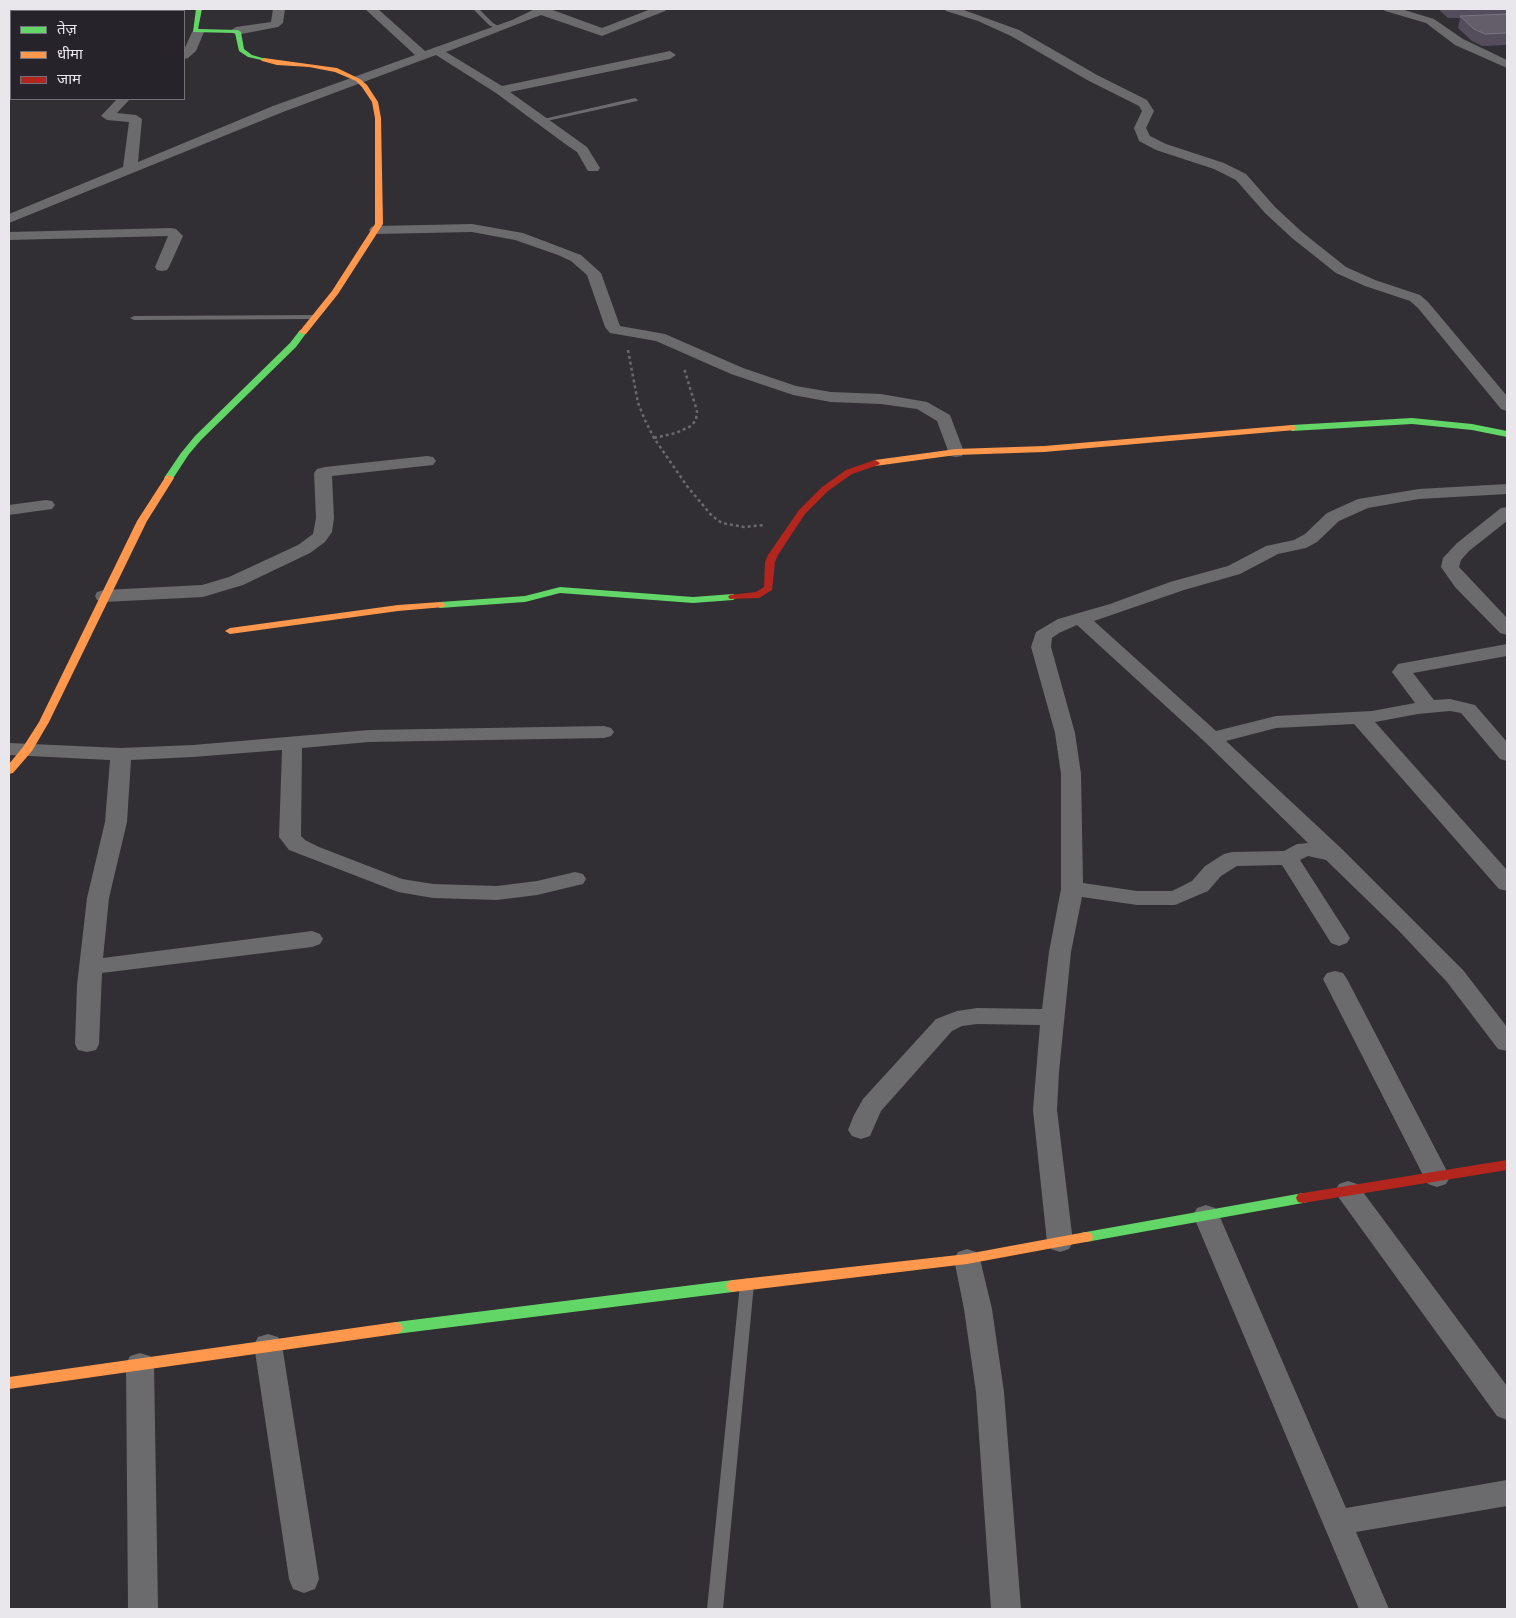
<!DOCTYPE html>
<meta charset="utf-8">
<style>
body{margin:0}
#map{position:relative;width:1516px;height:1618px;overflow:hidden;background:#312f33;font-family:Commissioner,"Noto Sans Devanagari",sans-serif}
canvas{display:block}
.frame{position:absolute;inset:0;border:10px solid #e9e7ec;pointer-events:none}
.legend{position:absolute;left:10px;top:10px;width:175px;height:90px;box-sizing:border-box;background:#26232b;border:1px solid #747178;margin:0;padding:6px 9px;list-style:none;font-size:15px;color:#e9e7ec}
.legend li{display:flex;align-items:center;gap:10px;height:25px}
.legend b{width:25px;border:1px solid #747178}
</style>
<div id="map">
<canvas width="1516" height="1618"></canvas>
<div class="frame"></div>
<ul class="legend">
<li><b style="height:6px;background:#63d668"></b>तेज़</li>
<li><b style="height:6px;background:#ff974d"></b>धीमा</li>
<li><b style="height:6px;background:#b3261e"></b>जाम</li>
</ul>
</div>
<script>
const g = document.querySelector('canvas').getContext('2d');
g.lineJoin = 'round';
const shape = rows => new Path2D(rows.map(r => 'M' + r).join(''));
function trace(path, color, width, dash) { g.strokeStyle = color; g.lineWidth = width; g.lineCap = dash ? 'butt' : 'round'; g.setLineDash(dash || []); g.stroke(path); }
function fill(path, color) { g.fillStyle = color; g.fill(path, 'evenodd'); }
trace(shape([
 [628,350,638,403,645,420,654,438,687,486,712,516,722,523,744,527,765,525],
 [654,438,676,433,691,426,696,420,697,411,684,368]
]), '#6a6a6c', 2.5, [3, 3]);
fill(shape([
 [473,9,479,9,493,23,502,28,499,30,489,25,473,9],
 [635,98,638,100,637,101,542,122,539,120,635,98],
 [315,315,319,317,318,319,134,320,130,318,134,316,315,315],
 [747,1278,752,1280,754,1284,723,1609,707,1609,740,1284,742,1280,747,1278]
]), '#6b6a6d');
fill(shape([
 [273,9,285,9,283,23,278,27,236,35,230,31,236,27,271,22,273,9],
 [365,9,378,9,425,51,512,20,535,9,550,9,602,28,651,9,667,9,665,11,602,36,541,15,446,52,502,86,670,51,676,55,670,59,510,92,587,147,600,168,598,171,588,171,577,152,568,146,496,93,436,55,283,112,9,223,9,214,123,167,129,122,107,120,101,116,117,99,130,99,117,113,136,115,142,119,138,162,273,106,415,55,365,9],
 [944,9,961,9,1019,30,1097,75,1147,100,1154,111,1146,128,1150,136,1166,144,1224,163,1246,174,1275,207,1302,232,1346,267,1375,280,1420,295,1428,302,1507,396,1507,411,1501,409,1418,308,1410,301,1365,286,1336,273,1292,238,1265,213,1236,180,1214,169,1156,150,1139,141,1134,128,1142,111,1139,106,1089,81,1011,36,978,21,946,11,944,9],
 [1383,9,1401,9,1434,19,1463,39,1507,60,1507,68,1455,45,1426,23,1385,11,1383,9],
 [198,28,204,32,196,51,188,58,184,59,184,50,192,32,198,28],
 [472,224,523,233,581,255,601,273,620,326,665,334,743,368,796,386,831,392,881,394,927,402,950,415,964,452,962,456,956,457,950,456,937,421,917,409,881,404,831,402,793,395,731,374,656,341,610,333,605,327,587,275,571,261,558,255,515,240,472,232,376,234,371,233,369,230,371,227,376,226,472,224],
 [171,228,176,229,183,236,169,267,167,270,162,271,157,270,155,267,168,236,9,240,9,232,171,228],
 [427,456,433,457,436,461,433,465,332,476,334,518,332,532,325,542,310,553,243,585,203,597,104,602,97,600,95,596,97,592,104,590,202,585,229,577,298,545,313,534,316,518,314,473,317,469,325,467,427,456],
 [1507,484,1507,494,1419,499,1368,508,1339,521,1317,542,1306,548,1278,554,1240,574,1184,590,1094,621,1216,731,1276,716,1372,711,1415,703,1392,672,1398,664,1507,644,1507,656,1413,673,1434,700,1450,699,1475,705,1507,742,1507,761,1500,759,1461,713,1450,711,1418,714,1375,722,1507,870,1507,891,1499,889,1354,724,1276,728,1226,741,1343,850,1463,970,1507,1027,1507,1051,1498,1049,1447,982,1399,931,1326,860,1308,856,1300,860,1350,938,1347,943,1339,946,1331,943,1282,865,1237,866,1221,876,1208,891,1175,905,1137,905,1082,897,1071,952,1059,1072,1057,1110,1073,1242,1069,1249,1060,1252,1051,1249,1047,1242,1033,1110,1040,1025,977,1024,962,1026,952,1031,881,1111,870,1136,861,1139,852,1136,848,1130,854,1115,863,1099,936,1019,957,1011,977,1008,1042,1009,1049,952,1061,889,1061,774,1055,733,1031,647,1036,632,1058,619,1110,604,1170,582,1228,566,1266,546,1294,540,1305,534,1327,513,1358,499,1419,489,1507,484],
 [1077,625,1205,742,1308,843,1297,844,1284,851,1232,852,1224,854,1205,866,1192,881,1172,891,1137,891,1083,883,1081,774,1075,733,1051,647,1052,638,1059,633,1077,625],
 [46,500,52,501,55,505,52,509,9,515,9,505,46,500],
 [1507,507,1507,521,1469,551,1461,560,1459,567,1507,618,1507,635,1500,633,1455,587,1441,567,1443,558,1457,543,1501,508,1507,507],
 [604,726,611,728,614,732,611,736,604,738,369,742,302,748,301,836,305,840,319,847,402,879,433,884,497,886,537,881,575,872,583,874,586,879,583,884,537,895,497,900,433,898,398,892,289,850,279,837,282,750,193,757,131,760,127,822,109,898,103,958,312,931,320,934,323,939,320,944,312,947,102,973,99,1044,96,1050,87,1052,78,1050,75,1044,77,985,87,898,105,822,110,760,9,755,9,743,121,748,193,745,369,730,604,726],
 [1335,971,1343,973,1347,979,1450,1177,1446,1184,1437,1187,1428,1184,1424,1177,1323,979,1327,973,1335,971],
 [1348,1181,1357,1184,1507,1386,1507,1420,1497,1416,1339,1198,1335,1191,1339,1184,1348,1181],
 [1206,1205,1215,1208,1219,1215,1346,1508,1507,1480,1507,1506,1356,1532,1389,1609,1359,1609,1193,1215,1197,1208,1206,1205],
 [967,1249,976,1252,980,1259,992,1309,1004,1392,1021,1609,991,1609,976,1392,964,1309,954,1259,958,1252,967,1249],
 [268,1334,278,1337,282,1345,319,1579,315,1589,304,1593,293,1589,289,1579,254,1345,258,1337,268,1334],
 [140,1353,150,1356,154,1364,158,1609,128,1609,126,1364,130,1356,140,1353]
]), '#6b6a6d');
fill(shape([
 [196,9,202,9,198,29,238,30,241,32,244,49,252,55,266,59,266,61,248,57,239,51,235,33,193,32,196,9],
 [300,330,307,332,296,347,201,440,189,454,172,480,166,480,164,478,181,453,195,436,290,343,300,330],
 [1412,418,1472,424,1507,431,1507,437,1472,430,1412,424,1292,431,1288,428,1292,425,1412,418],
 [560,587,693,597,733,594,738,597,733,600,693,603,560,593,525,602,440,608,435,605,440,602,525,596,560,587],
 [1303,1193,1308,1194,1310,1198,1308,1202,1303,1203,1086,1242,1081,1241,1079,1237,1081,1233,1086,1232,1303,1193],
 [733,1280,738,1282,740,1286,738,1290,733,1292,396,1334,391,1332,389,1328,391,1324,396,1322,733,1280]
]), '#63d668');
fill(shape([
 [264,58,337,68,360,79,367,85,378,102,381,118,383,224,338,294,306,334,303,334,299,332,332,291,375,224,375,118,372,102,362,87,356,81,335,72,309,67,277,65,262,61,261,60,264,58],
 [1292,425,1295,426,1295,430,1044,452,956,455,875,466,870,463,875,460,956,449,1044,446,1292,425],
 [169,475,174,478,147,521,49,722,32,751,13,773,9,774,9,764,23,747,39,722,137,521,166,476,169,475],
 [440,602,444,603,445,605,444,607,398,611,230,634,225,631,230,628,398,605,440,602],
 [1086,1232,1091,1233,1093,1237,1091,1241,967,1264,733,1292,728,1290,726,1286,728,1282,733,1280,967,1254,1086,1232],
 [396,1322,401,1324,403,1328,401,1332,396,1334,9,1389,9,1377,396,1322]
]), '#ff974d');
fill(shape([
 [875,460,880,463,878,465,852,474,828,491,805,514,778,555,775,562,772,590,759,598,730,599,728,597,730,595,756,592,764,587,765,562,768,555,799,510,822,487,846,470,875,460],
 [1507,1160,1507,1170,1303,1203,1298,1202,1296,1198,1298,1194,1303,1193,1507,1160]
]), '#b3261e');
fill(shape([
 [1440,9,1507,9,1507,45,1482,46,1472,41,1458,28,1460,18,1448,18,1440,11]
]), '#544e5c');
const building = shape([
 [1507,14,1507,33,1485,34,1474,29,1460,16,1507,14]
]);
fill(building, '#645e6b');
trace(building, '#797480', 1);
</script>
